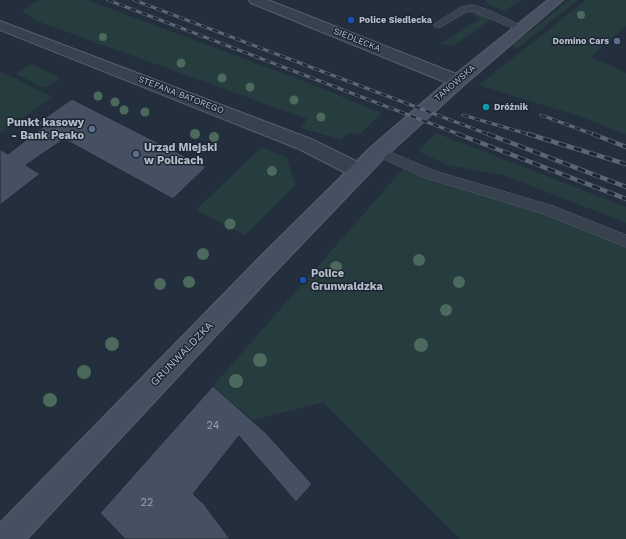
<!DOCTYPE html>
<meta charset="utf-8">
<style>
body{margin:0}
canvas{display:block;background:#242f3e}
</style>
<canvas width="626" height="539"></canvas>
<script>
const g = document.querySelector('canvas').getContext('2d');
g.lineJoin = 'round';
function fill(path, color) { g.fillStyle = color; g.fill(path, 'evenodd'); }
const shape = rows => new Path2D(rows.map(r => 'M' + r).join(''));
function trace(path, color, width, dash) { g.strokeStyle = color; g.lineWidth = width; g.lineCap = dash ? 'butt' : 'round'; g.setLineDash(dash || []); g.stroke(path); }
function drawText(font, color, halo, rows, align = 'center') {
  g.font = font + ' "Work Sans",sans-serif'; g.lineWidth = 3; g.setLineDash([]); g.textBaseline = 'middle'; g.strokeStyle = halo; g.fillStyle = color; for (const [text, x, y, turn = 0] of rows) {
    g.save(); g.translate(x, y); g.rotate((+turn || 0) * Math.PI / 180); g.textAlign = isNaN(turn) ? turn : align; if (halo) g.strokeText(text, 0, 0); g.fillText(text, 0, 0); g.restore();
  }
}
fill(shape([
 [40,0,87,0,306,82,381,113,359,135,349,132,340,139,301,128,307,119,37,21,22,11],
 [485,0,521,0,504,11,488,4],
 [569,0,578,0,516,49,513,45],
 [586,0,626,0,626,26,591,57,626,73,626,134,579,116,479,85],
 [469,12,480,14,490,20,453,46,440,44,480,19],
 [31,64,60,78,45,88,16,74],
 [2,72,52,97,0,133,0,73],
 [436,133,626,207,626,223,504,175,447,165,418,151],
 [262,147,287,158,295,185,245,235,196,210],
 [403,169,423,177,546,214,626,247,626,539,460,539,323,402,252,420,213,386]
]), '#263c3f');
const building = shape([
 [72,99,135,131,206,167,173,199,64,139,26,165,40,174,0,205,0,149,8,154,43,127,36,124,72,99],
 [213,386,266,433,312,484,296,502,239,436,193,494,204,504,230,539,125,539,100,513,213,386]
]);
fill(building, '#455162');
trace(building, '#1f2835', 1);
const service = shape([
 [473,5,491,11,526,28,521,31,517,30,472,11,466,12,441,27,435,27,433,25,461,7,473,5],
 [378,147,435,171,553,206,626,235,626,247,544,214,426,178,374,155,372,152,374,149,378,147]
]);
const minor = shape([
 [249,0,268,0,464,77,466,81,464,85,458,86,452,85,251,3,249,0],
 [0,21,311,139,366,166,368,171,366,176,359,178,352,176,299,149,0,30,0,21]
]);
const secondary = shape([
 [548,0,563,0,464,85,385,157,275,272,27,539,0,539,0,523,259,258,371,147,452,77,548,0]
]);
trace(service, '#565f6c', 1);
trace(minor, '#565f6c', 2);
trace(secondary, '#565f6c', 2);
fill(service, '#38414e');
fill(minor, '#38414e');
fill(secondary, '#465061');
const railFar1 = shape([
 [108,0,461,135],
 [134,0,490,135],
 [463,115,531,135],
 [541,115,595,135]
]);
const rail = shape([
 [458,134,626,199],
 [488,134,626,187],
 [528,134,626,164],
 [593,134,626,147]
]);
trace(railFar1, '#5a6575', 3);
trace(rail, '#5a6575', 4.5);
trace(railFar1, '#1d2633', 2, [6]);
trace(rail, '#1d2633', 3, [8]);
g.fillStyle = '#4b6a5d';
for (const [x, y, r] of [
 [581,15,4],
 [103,37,4],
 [181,63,4.5],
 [222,78,4.5],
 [250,87,4.5],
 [98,96,4.5],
 [294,100,4.5],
 [115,102,4.5],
 [124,110,4.5],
 [145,112,4.5],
 [321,117,4.5],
 [195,134,5],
 [214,137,5],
 [272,171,5],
 [230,224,5.5],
 [203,254,6],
 [419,260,6],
 [336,267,6],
 [189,282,6],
 [459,282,6],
 [160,284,6],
 [446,310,6],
 [112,344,7],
 [421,345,7],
 [260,360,7],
 [84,372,7],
 [236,381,7],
 [50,400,7]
]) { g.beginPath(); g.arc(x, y, r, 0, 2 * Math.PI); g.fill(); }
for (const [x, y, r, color] of [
 [351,20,4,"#1a4fb4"],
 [617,41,4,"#5c6f8a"],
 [486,107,4,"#0f9aa8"],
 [92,129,4,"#5c6f8a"],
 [136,154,4,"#5c6f8a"],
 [303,280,4,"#1a4fb4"]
]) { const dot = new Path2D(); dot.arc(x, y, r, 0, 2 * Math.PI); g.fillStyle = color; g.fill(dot); trace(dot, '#1d2633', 1.5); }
drawText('bold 9px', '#b4bcc9', '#1d2633', [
 ["Police Siedlecka",359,20],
 ["Domino Cars",609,41,"right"],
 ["Dróżnik",494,107]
], 'left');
drawText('9px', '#b4bcc9', '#1d2633', [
 ["SIEDLECKA",357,40,22],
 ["TANOWSKA",455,83,-41],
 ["STEFANA BATOREGO",181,95,21]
]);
drawText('bold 11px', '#b4bcc9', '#1d2633', [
 ["Punkt kasowy",84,123,"right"],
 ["- Bank Peako",84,136,"right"],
 ["Urząd Miejski",144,148],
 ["w Policach",144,161],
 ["Police",311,274],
 ["Grunwaldzka",311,287]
], 'left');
drawText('11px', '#b4bcc9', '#1d2633', [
 ["GRUNWALDZKA",182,354,-46]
]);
drawText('11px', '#98a1af', null, [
 ["24",213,426],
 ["22",147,503]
]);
</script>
